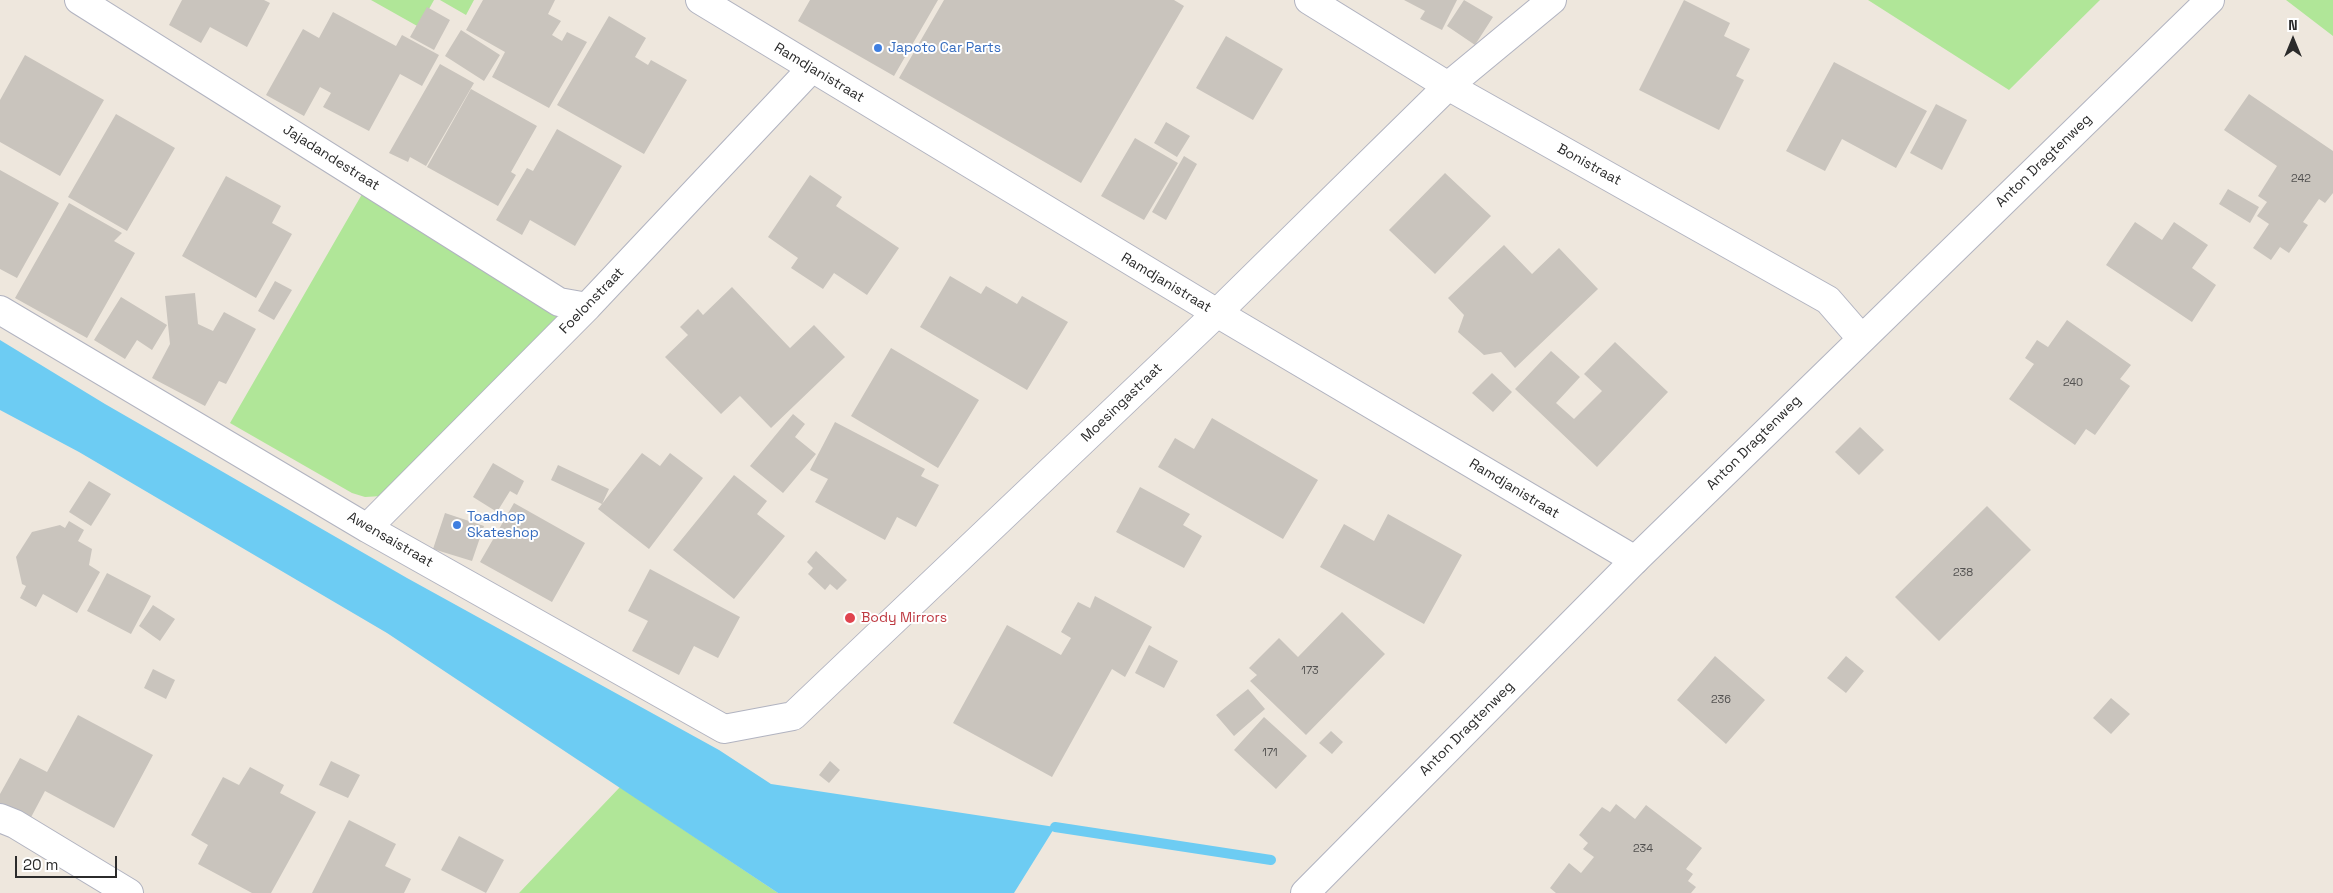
<!DOCTYPE html>
<style>
body{margin:0}
#map{position:relative;width:2333px;height:893px;overflow:hidden;background:#eee7dd;font-family:"Space Grotesk",sans-serif}
canvas{display:block}
.north{position:absolute;left:2268px;top:15px;width:50px;height:50px;-webkit-text-stroke:4px #fff;paint-order:stroke;rotate:0deg;font-size:14px;font-weight:700;line-height:20px;text-align:center;color:#2b2b2b}
.north::after{content:'';display:block;margin:auto;width:18px;height:22px;background:#2b2b2b;clip-path:polygon(50% 0,100% 100%,50% 72%,0 100%)}
.scale{position:absolute;left:15px;top:856px;width:102px;height:22px;box-sizing:border-box;border:2px solid #2b2b2b;border-top:0;padding-left:6px;font-size:15px;line-height:18px;white-space:nowrap;color:#2b2b2b;-webkit-text-stroke:4px #fff;paint-order:stroke}
</style>
<div id="map">
<canvas width="2333" height="893"></canvas>
<div class="north">N</div>
<div class="scale">20 m</div>
</div>
<script>
const g = document.querySelector('canvas').getContext('2d');
g.lineJoin = 'round';
function fill(path, color) { g.fillStyle = color; g.fill(path, 'evenodd'); }
const shape = rows => new Path2D(rows.map(r => 'M' + r).join(''));
function trace(path, color, width, dash) { g.strokeStyle = color; g.lineWidth = width; g.lineCap = dash ? 'butt' : 'round'; g.setLineDash(dash || []); g.stroke(path); }
function drawText(font, color, halo, rows, align = 'center') {
  g.font = font + ' "Space Grotesk",sans-serif'; g.lineWidth = 4; g.setLineDash([]); g.textBaseline = 'middle'; g.strokeStyle = halo; g.fillStyle = color; for (const [text, x, y, turn = 0] of rows) {
    g.save(); g.translate(x, y); g.rotate((+turn || 0) * Math.PI / 180); g.textAlign = isNaN(turn) ? turn : align; if (halo) g.strokeText(text, 0, 0); g.fillText(text, 0, 0); g.restore();
  }
}
fill(shape([
 [371,0,434,0,419,27],
 [440,0,474,0,466,15],
 [1868,0,2100,0,2009,90],
 [2286,0,2333,0,2333,36],
 [365,189,569,315,382,496,365,497,352,493,230,423],
 [620,787,778,893,519,893]
]), '#b0e698');
fill(shape([
 [0,340,105,404,407,578,719,750,771,784,1055,827,1014,893,778,893,387,633,79,452,0,410]
]), '#6dccf3');
trace(shape([
 [1055,827,1271,860]
]), '#6dccf3', 10);
fill(shape([
 [182,0,264,0,270,3,247,47,210,27,201,43,169,25],
 [483,0,555,0,548,14,561,21,552,35,562,41,567,32,587,42,549,108,492,77,505,52,466,30],
 [810,0,938,0,894,76,798,21],
 [944,0,1174,0,1184,6,1081,183,899,78],
 [1404,0,1457,0,1442,30,1420,19,1425,11],
 [1464,0,1493,17,1475,45,1447,26],
 [1684,0,1730,23,1724,36,1750,49,1736,76,1744,80,1719,130,1639,90],
 [427,7,450,20,434,50,410,37],
 [333,12,396,46,402,35,439,55,422,86,400,74,369,131,323,107,331,93,320,87,304,116,266,95,303,29,319,38],
 [609,16,646,38,635,57,648,65,651,60,687,80,644,154,557,105],
 [461,30,500,55,484,81,445,56],
 [1226,36,1283,69,1253,120,1196,88],
 [25,55,104,100,60,176,0,142,0,100],
 [1834,62,1927,111,1896,168,1842,139,1825,171,1786,151],
 [440,64,474,83,426,166,410,157,408,162,389,153],
 [471,89,537,126,511,172,516,175,498,206,427,167],
 [2249,94,2333,151,2333,193,2325,203,2319,199,2303,222,2308,225,2289,253,2280,247,2271,260,2253,248,2269,224,2257,216,2267,202,2258,196,2277,166,2224,130],
 [1936,104,1967,120,1942,170,1910,153],
 [116,114,175,148,127,231,68,197],
 [1166,122,1190,136,1177,157,1154,143],
 [557,129,622,166,575,246,530,220,522,235,496,220,527,168,533,171],
 [1135,138,1178,163,1144,220,1101,196],
 [1184,156,1197,164,1166,220,1152,212],
 [0,170,59,203,17,278,0,269],
 [1445,173,1491,216,1435,274,1389,230],
 [810,175,842,197,836,206,899,248,867,295,834,273,823,289,791,268,798,258,768,237],
 [226,176,281,206,272,223,292,234,256,298,182,256],
 [2228,189,2259,207,2250,223,2219,204],
 [69,203,122,233,114,241,135,253,87,338,15,298],
 [2135,222,2162,240,2174,222,2208,245,2192,268,2216,285,2192,322,2106,265],
 [1504,245,1532,274,1559,248,1598,289,1515,368,1501,352,1484,355,1458,332,1464,315,1448,298],
 [950,276,981,294,986,286,1017,304,1022,296,1068,322,1027,390,920,327],
 [275,281,292,290,274,320,258,311],
 [732,287,790,348,814,325,845,357,771,428,740,396,721,414,665,357,688,335,680,327,698,309,703,315],
 [195,293,198,324,213,331,224,312,256,329,226,384,219,381,205,406,152,378,170,344,165,296],
 [121,297,167,325,152,350,137,340,125,359,94,340],
 [2067,320,2131,365,2120,379,2130,386,2095,435,2086,429,2075,445,2009,399,2034,364,2025,358,2037,340,2048,347],
 [1615,342,1668,392,1597,467,1515,389,1551,351,1580,377,1556,403,1574,419,1602,391,1584,374],
 [891,348,979,400,938,468,851,416],
 [1492,373,1512,392,1493,412,1472,393],
 [793,414,805,424,795,437,816,454,783,493,750,466],
 [1212,418,1318,480,1283,539,1158,467,1175,438,1194,449],
 [835,422,925,469,921,476,939,485,916,527,897,517,885,540,815,502,828,479,810,470],
 [1860,427,1884,450,1859,475,1835,452],
 [642,453,660,466,670,453,703,478,649,549,598,509],
 [493,463,524,481,517,495,510,491,497,512,473,497],
 [558,465,609,489,602,504,551,480],
 [734,475,767,501,757,514,785,536,734,599,673,550],
 [89,481,111,494,91,526,69,512],
 [1140,487,1190,514,1183,525,1202,536,1184,568,1116,532],
 [514,503,585,543,552,602,480,562],
 [1987,506,2031,550,1939,641,1895,597],
 [445,513,484,526,472,561,433,549],
 [1388,514,1462,555,1424,624,1320,567,1344,524,1374,541],
 [69,521,84,530,78,541,92,549,89,565,100,572,77,613,43,594,36,607,20,598,26,586,22,584,16,557,32,532,60,525,65,528],
 [816,551,847,580,837,590,830,584,825,590,808,574,813,568,807,562],
 [650,569,740,617,718,658,694,646,679,675,632,651,648,621,628,611],
 [107,573,151,596,131,634,87,611],
 [1095,596,1152,627,1125,677,1112,669,1052,777,953,723,1007,625,1061,655,1071,638,1061,632,1078,602,1090,608],
 [153,605,175,619,160,641,139,626],
 [1342,612,1385,654,1306,735,1250,681,1257,675,1249,668,1279,638,1298,657],
 [1149,645,1178,661,1164,688,1135,673],
 [1715,656,1765,700,1726,744,1677,700],
 [1846,656,1864,671,1846,693,1827,678],
 [153,669,175,680,166,699,144,688],
 [1248,689,1265,709,1234,736,1216,715],
 [2111,698,2130,714,2111,734,2093,718],
 [78,715,153,755,114,828,45,791,28,823,0,809,0,794,20,758,47,772],
 [1264,717,1307,756,1276,789,1234,750],
 [1331,731,1343,742,1332,754,1319,743],
 [331,761,360,775,348,798,319,785],
 [830,761,840,770,829,783,819,775],
 [250,767,284,785,280,793,316,812,271,893,252,893,198,864,208,845,191,835,223,777,239,785],
 [1616,804,1635,819,1646,805,1702,848,1686,869,1693,874,1688,881,1696,887,1691,893,1556,893,1550,888,1569,863,1581,873,1594,857,1583,849,1588,843,1579,835,1602,807,1610,812],
 [349,820,396,844,385,866,411,879,404,893,312,893],
 [459,836,504,860,486,893,441,870]
]), '#c9c4bd');
const street = shape([
 [79,0,559,302,587,307],
 [700,0,1217,313,1635,560],
 [0,310,367,528,724,729,793,716,1217,313,1448,86,1552,0],
 [367,528,587,307,812,68],
 [0,818,15,824,129,893]
]);
const secondary = shape([
 [1309,0,1448,86,1828,300,1861,338],
 [1305,893,1635,560,2210,0]
]);
trace(street, '#b1b3c0', 30);
trace(secondary, '#b1b3c0', 30);
trace(street, '#fff', 28);
trace(secondary, '#fff', 28);
for (const [x, y, r, color] of [
 [878,48,5,"#3f7fe0"],
 [457,525,5,"#3f7fe0"],
 [850,618,6,"#e0444e"]
]) { const dot = new Path2D(); dot.arc(x, y, r, 0, 2 * Math.PI); g.fillStyle = color; g.fill(dot); trace(dot, '#fff', 2); }
drawText('11px', '#525150', null, [
 ["242",2301,179],
 ["240",2073,383],
 ["238",1963,573],
 ["173",1310,671],
 ["236",1721,700],
 ["171",1270,753],
 ["234",1643,849]
]);
drawText('14px', '#366cbe', '#fff', [
 ["Japoto Car Parts",888,48],
 ["Toadhop",467,517],
 ["Skateshop",467,533]
], 'left');
drawText('14px', '#2b2b2b', '#fff', [
 ["Ramdjanistraat",819,73,31],
 ["Jajadandestraat",331,158,32],
 ["Anton Dragtenweg",2044,161,-44],
 ["Bonistraat",1589,165,29],
 ["Ramdjanistraat",1166,283,31],
 ["Foelonstraat",592,301,-46],
 ["Moesingastraat",1122,403,-44],
 ["Anton Dragtenweg",1754,443,-45],
 ["Ramdjanistraat",1514,489,31],
 ["Awensaistraat",390,540,30],
 ["Anton Dragtenweg",1467,729,-45]
]);
drawText('14px', '#be3a42', '#fff', [
 ["Body Mirrors",861,618]
], 'left');
</script>
